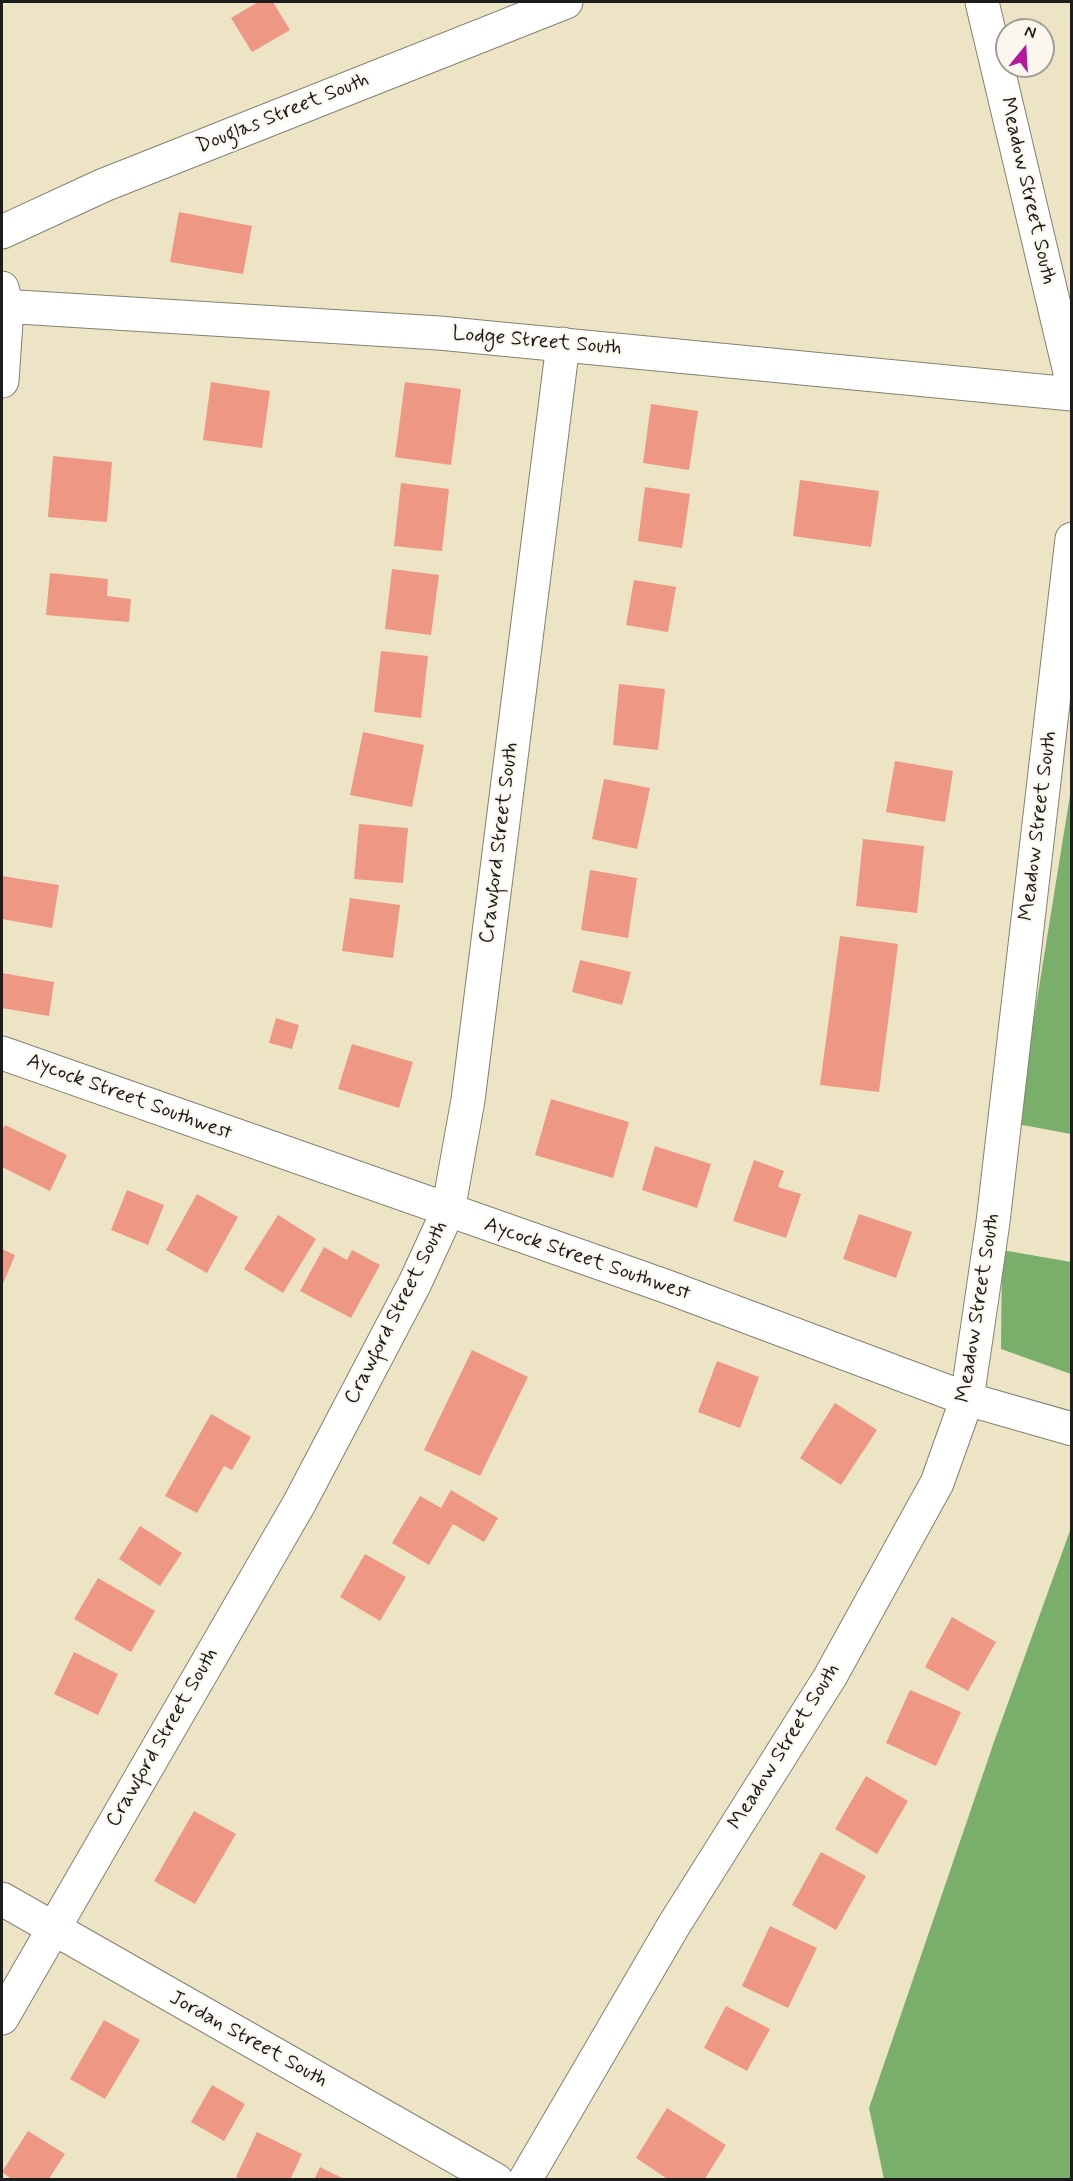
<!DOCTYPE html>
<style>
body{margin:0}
#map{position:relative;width:1073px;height:2181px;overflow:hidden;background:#ede4c6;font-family:Mynerve,sans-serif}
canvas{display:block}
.frame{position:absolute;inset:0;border:3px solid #1c1c1c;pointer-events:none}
.north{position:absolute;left:995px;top:18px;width:60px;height:60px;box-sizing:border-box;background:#fbf7ec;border:2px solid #a29f99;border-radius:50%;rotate:18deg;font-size:16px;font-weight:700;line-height:24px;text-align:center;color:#1c1c1c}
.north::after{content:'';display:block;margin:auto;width:21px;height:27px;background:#b5179e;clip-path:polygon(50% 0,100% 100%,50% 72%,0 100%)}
</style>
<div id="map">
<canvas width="1073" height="2181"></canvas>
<div class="frame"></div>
<div class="north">N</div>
</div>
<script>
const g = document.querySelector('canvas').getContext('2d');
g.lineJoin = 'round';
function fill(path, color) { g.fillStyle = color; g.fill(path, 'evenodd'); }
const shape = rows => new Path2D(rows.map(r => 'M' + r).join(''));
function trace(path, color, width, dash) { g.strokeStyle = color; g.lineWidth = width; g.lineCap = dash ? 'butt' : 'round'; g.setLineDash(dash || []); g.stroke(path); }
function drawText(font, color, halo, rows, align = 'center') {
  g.font = font + ' Mynerve,sans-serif'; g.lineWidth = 4.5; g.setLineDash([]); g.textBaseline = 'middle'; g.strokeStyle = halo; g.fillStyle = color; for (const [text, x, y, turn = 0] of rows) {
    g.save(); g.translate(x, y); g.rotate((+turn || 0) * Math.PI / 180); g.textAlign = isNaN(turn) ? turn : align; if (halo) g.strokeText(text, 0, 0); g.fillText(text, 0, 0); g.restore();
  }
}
fill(shape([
 [1071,789,1071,1134,1017,1124],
 [1002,1250,1071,1262,1071,1374,1001,1349],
 [1071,1528,1071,2179,884,2179,869,2108,995,1739]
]), '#79ae6b');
fill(shape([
 [258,2,273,2,290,30,252,52,231,18],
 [179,212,252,226,243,274,170,262],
 [211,382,270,391,262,448,203,440],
 [405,382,461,389,451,465,395,457],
 [651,404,698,411,689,470,643,463],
 [53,456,112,462,107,522,48,517],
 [800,480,879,491,871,547,793,536],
 [401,483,449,489,442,551,394,546],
 [645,487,690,494,682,548,638,541],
 [392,569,439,575,431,635,385,629],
 [50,573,108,579,107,596,131,599,129,622,46,615],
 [634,580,676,587,668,632,626,625],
 [381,651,428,656,421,718,374,712],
 [619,684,665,689,658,750,613,745],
 [363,732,424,745,412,807,350,795],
 [895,761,953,771,945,822,886,812],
 [604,779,650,788,637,849,592,839],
 [359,824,408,828,403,883,354,879],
 [863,839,924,846,917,913,856,906],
 [590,870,637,878,628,938,581,930],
 [2,876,59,885,52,928,2,919],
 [350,898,400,905,393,958,342,951],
 [840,936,898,944,879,1092,820,1085],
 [580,960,631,972,622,1005,572,992],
 [2,973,54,982,49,1016,2,1008],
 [276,1018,299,1025,292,1049,269,1043],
 [352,1044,413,1062,399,1108,338,1089],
 [551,1099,629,1122,613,1178,535,1155],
 [5,1125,67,1155,50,1191,2,1167,2,1132],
 [655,1146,711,1164,697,1208,642,1190],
 [754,1160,784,1171,778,1187,801,1194,786,1238,733,1221],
 [127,1190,164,1205,148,1245,111,1230],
 [197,1194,238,1217,207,1273,166,1250],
 [859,1214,912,1232,896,1278,843,1259],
 [278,1215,316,1239,283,1293,244,1269],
 [324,1247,347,1260,352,1250,380,1265,351,1318,300,1291],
 [2,1249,15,1255,2,1286],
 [472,1350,528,1377,480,1476,424,1450],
 [717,1361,759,1377,740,1428,698,1412],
 [835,1403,877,1430,841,1485,800,1458],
 [211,1414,251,1437,232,1470,224,1466,197,1513,165,1496],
 [451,1490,498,1518,484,1542,453,1524,429,1565,392,1543,420,1496,441,1508],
 [140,1526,182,1553,160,1586,119,1559],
 [365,1554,406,1577,380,1621,340,1597],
 [98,1578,155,1611,131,1652,74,1619],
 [952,1617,996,1642,968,1691,925,1667],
 [74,1652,118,1674,98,1715,54,1694],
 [910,1690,961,1712,936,1766,886,1743],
 [866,1776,908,1801,877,1854,835,1829],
 [194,1811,236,1834,195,1904,154,1881],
 [821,1852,866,1876,836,1930,792,1905],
 [770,1926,817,1948,788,2008,742,1986],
 [726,2006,770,2029,747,2071,704,2048],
 [104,2020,140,2040,105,2099,70,2079],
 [212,2085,245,2104,224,2141,191,2122],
 [667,2108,726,2145,704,2180,669,2180,636,2158],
 [28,2131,65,2154,48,2180,13,2180,2,2172],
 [257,2132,302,2154,290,2180,242,2180,236,2177],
 [320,2167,346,2180,314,2180]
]), '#ed9784');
const minor = shape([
 [982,2,1072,381],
 [2,232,104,185,566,2],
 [2,306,439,333,1072,394],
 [2,381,7,307,2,288],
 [2,1053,665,1286,967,1399,1072,1429],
 [2,1899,496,2180],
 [2,2018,299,1504,415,1283,448,1211,468,1100,563,344],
 [525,2180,674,1925,830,1677,937,1483,967,1399,993,1222,1072,539]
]);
trace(minor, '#848071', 35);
trace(minor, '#fff', 33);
drawText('21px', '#1c1c1c', '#fbf7ec', [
 ["Douglas Street South",283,114,-22],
 ["Meadow Street South",1027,191,77],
 ["Lodge Street South",537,342,5],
 ["Meadow Street South",1039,826,-83],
 ["Crawford Street South",500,843,-83],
 ["Aycock Street Southwest",129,1098,20],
 ["Aycock Street Southwest",587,1260,19],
 ["Meadow Street South",979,1308,-81],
 ["Crawford Street South",397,1313,-63],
 ["Crawford Street South",163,1738,-60],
 ["Meadow Street South",785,1747,-58],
 ["Jordan Street South",248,2040,29]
]);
</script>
